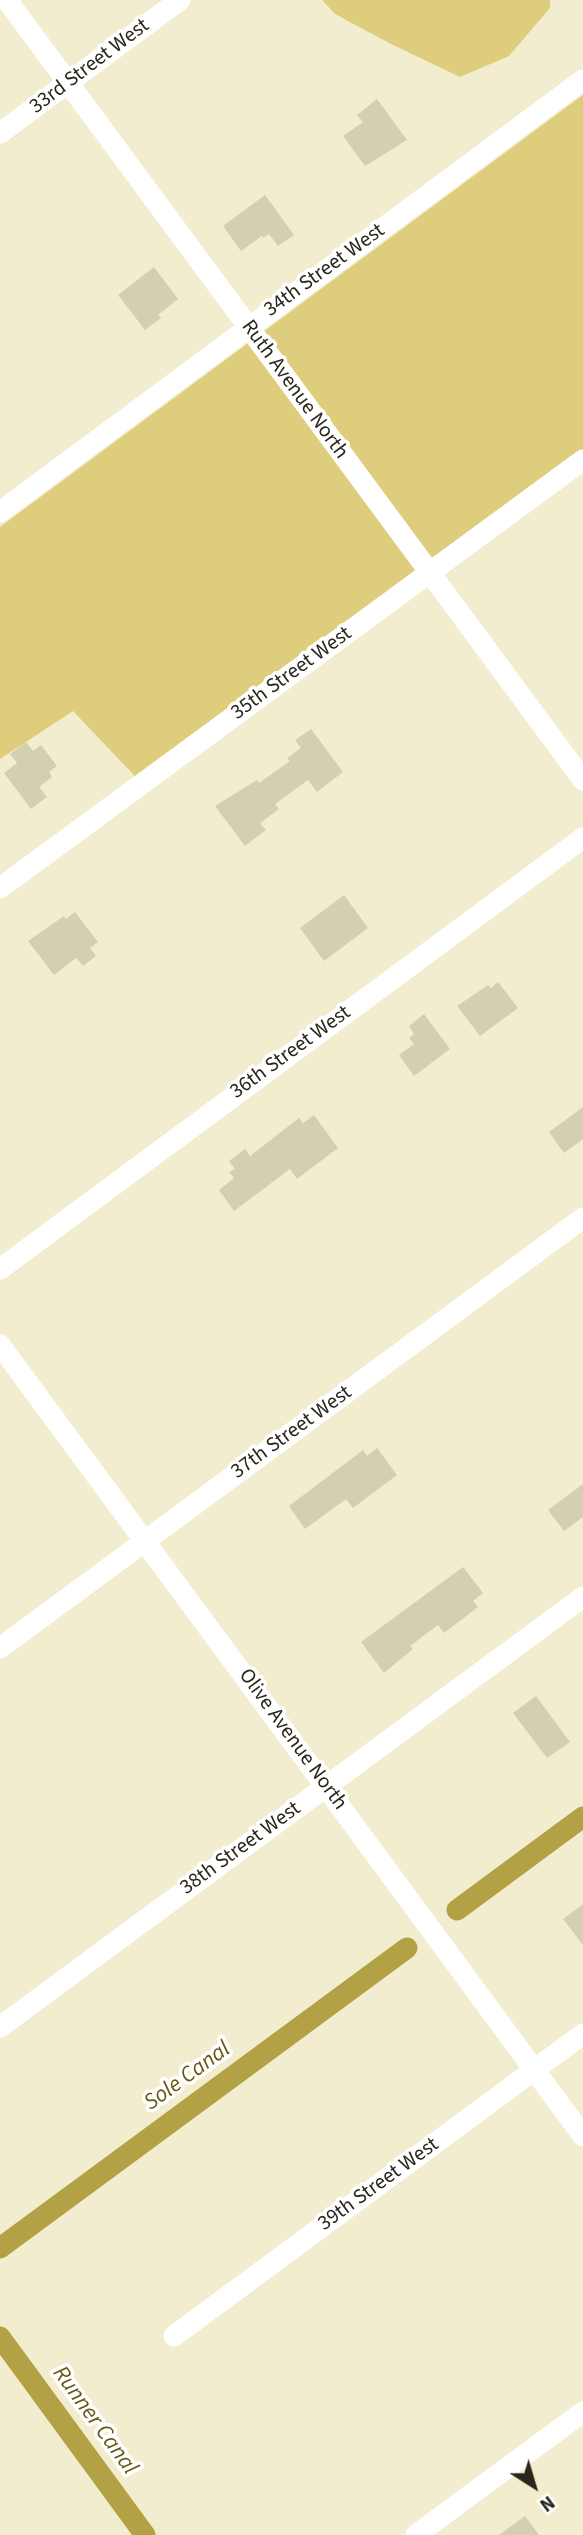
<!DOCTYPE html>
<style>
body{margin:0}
#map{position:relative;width:583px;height:2535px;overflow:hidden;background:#f3edcf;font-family:"Source Sans 3",sans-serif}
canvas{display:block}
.north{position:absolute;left:499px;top:2451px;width:70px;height:70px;-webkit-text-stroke:5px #fff;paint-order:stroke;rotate:143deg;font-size:19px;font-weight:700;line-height:28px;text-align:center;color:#29271c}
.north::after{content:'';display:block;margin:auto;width:24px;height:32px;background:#29271c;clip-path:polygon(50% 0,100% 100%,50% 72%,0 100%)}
</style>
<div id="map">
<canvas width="583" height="2535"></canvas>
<div class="north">N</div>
</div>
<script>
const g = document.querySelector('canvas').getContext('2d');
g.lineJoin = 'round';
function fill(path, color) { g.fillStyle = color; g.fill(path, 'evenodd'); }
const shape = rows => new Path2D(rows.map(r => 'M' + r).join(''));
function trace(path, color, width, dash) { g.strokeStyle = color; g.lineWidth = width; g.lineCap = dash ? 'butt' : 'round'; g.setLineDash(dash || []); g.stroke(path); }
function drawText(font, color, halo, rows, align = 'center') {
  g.font = font + ' "Source Sans 3",sans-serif'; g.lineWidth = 7; g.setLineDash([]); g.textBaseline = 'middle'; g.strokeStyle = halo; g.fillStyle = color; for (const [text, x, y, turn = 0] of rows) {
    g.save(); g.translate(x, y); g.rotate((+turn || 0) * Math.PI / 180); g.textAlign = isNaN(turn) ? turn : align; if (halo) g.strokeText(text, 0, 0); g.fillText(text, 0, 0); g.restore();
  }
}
fill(shape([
 [322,0,550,0,550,8,509,56,460,77,391,44,335,14],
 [583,95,583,460,149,791,73,711,0,759,0,527]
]), '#decd7c');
trace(shape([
 [457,1910,583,1817],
 [0,2248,407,1948],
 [0,2337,145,2535]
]), '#b3a145', 21);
fill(shape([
 [377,99,407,140,365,166,343,136,363,122,357,115],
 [265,195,294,235,278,246,269,234,263,238,262,236,241,251,223,226],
 [154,267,178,299,158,315,161,318,145,330,118,295],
 [311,729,343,772,317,792,308,780,275,804,279,809,260,823,266,830,245,846,215,806,257,780,259,783,290,761,287,758,301,748,295,740],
 [26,742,33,751,41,745,57,766,49,772,52,777,39,787,47,797,31,809,4,773,17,763,10,754],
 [344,895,368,928,324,961,300,928],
 [75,912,98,942,90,948,96,956,83,966,76,958,54,975,28,941,64,916,66,919],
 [498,982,518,1008,480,1036,457,1006,488,985,491,988],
 [424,1014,450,1049,414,1076,399,1055,414,1044,409,1038,414,1034,409,1026],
 [583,1107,583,1139,564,1153,549,1132],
 [314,1115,338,1148,297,1179,290,1169,234,1211,219,1190,234,1178,229,1172,235,1169,229,1161,245,1149,250,1156,299,1118,303,1123],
 [377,1448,397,1475,353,1508,346,1499,305,1529,289,1506,363,1450,367,1456],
 [583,1484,583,1517,564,1531,548,1510],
 [463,1567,483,1593,473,1601,478,1607,444,1633,438,1625,410,1646,413,1649,384,1673,361,1642],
 [536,1696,570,1742,547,1758,513,1713],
 [583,1904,583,1945,563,1919],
 [525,2516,539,2535,499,2535]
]), '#d5cfb2');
trace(shape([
 [7,0,583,780],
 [0,133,180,0],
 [0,512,583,80],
 [0,888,583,460],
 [0,1269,583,838],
 [0,1345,583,2136],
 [0,1648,583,1218],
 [0,2027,583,1597],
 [174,2336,583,2034],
 [416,2535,583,2412]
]), '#fff', 21);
drawText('21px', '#29271c', '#fff', [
 ["33rd Street West",90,67,-37],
 ["34th Street West",325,271,-36],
 ["Ruth Avenue North",294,390,54],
 ["35th Street West",292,674,-36],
 ["36th Street West",291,1053,-36],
 ["37th Street West",292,1433,-36],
 ["Olive Avenue North",292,1740,54],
 ["38th Street West",241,1849,-36],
 ["39th Street West",379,2185,-36]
]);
drawText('italic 23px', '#655813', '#fff', [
 ["Sole Canal",188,2077,-36],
 ["Runner Canal",94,2421,54]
]);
</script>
